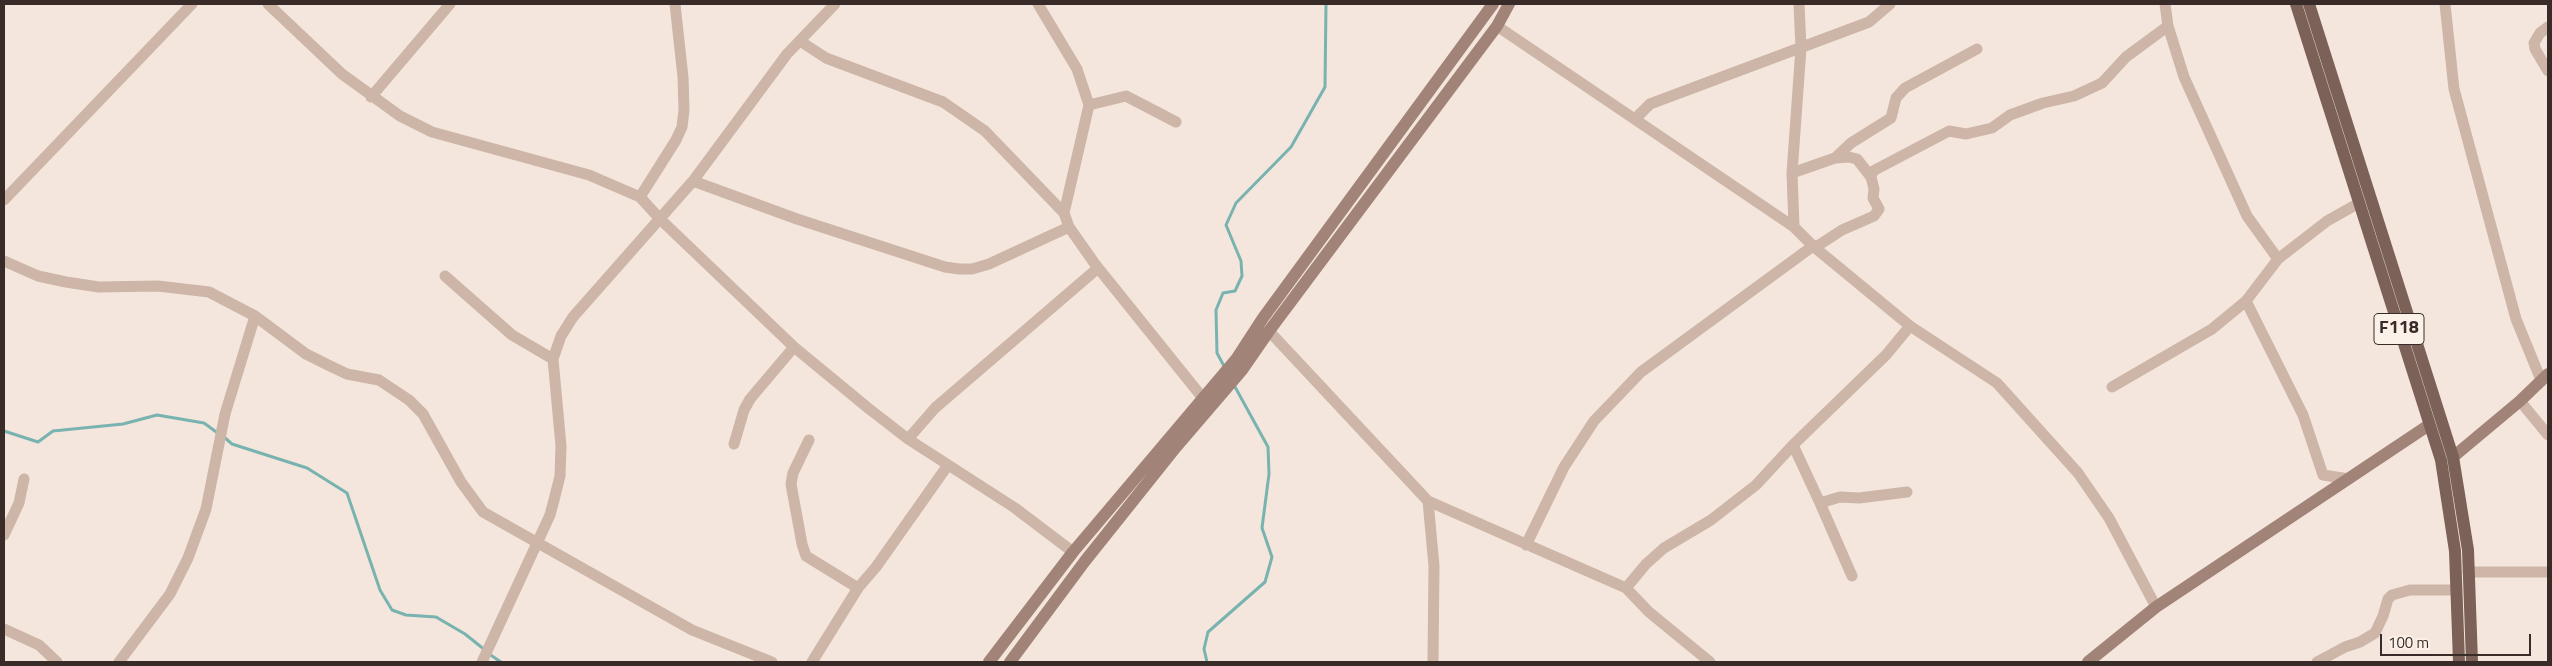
<!DOCTYPE html>
<style>
body{margin:0}
#map{position:relative;width:2552px;height:666px;overflow:hidden;background:#f4e6dc;font-family:"Titillium Web",sans-serif}
canvas{display:block}
.frame{position:absolute;inset:0;border:5px solid #392c28;pointer-events:none}
.scale{position:absolute;left:2380px;top:634px;width:151px;height:22px;box-sizing:border-box;border:2px solid #392c28;border-top:0;padding-left:6px;font-size:15px;line-height:18px;white-space:nowrap;color:#392c28;-webkit-text-stroke:4px #fbf1e9;paint-order:stroke}
</style>
<div id="map">
<canvas width="2552" height="666"></canvas>
<div class="frame"></div>
<div class="scale">100 m</div>
</div>
<script>
const g = document.querySelector('canvas').getContext('2d');
g.lineJoin = 'round';
const shape = rows => new Path2D(rows.map(r => 'M' + r).join(''));
function trace(path, color, width, dash) { g.strokeStyle = color; g.lineWidth = width; g.lineCap = dash ? 'butt' : 'round'; g.setLineDash(dash || []); g.stroke(path); }
function drawText(font, color, halo, rows, align = 'center') {
  g.font = font + ' "Titillium Web",sans-serif'; g.lineWidth = 5; g.setLineDash([]); g.textBaseline = 'middle'; g.strokeStyle = halo; g.fillStyle = color; for (const [text, x, y, turn = 0] of rows) {
    g.save(); g.translate(x, y); g.rotate((+turn || 0) * Math.PI / 180); g.textAlign = isNaN(turn) ? turn : align; if (halo) g.strokeText(text, 0, 0); g.fillText(text, 0, 0); g.restore();
  }
}
trace(shape([
 [1225,368,1217,353,1216,310,1223,293,1235,291,1242,276,1241,261,1226,225,1236,203,1291,147,1325,87,1326,4],
 [4,431,38,442,53,431,123,424,157,415,204,423,219,434],
 [224,437,232,444,307,468,347,493,380,590,392,610,406,615,436,617,465,634,485,650],
 [489,654,501,662],
 [1207,662,1204,649,1208,632,1265,582,1272,557,1262,528,1269,474,1268,447,1234,385]
]), '#78b3b0', 3);
trace(shape([
 [268,4,342,74,400,116,432,132,589,175,640,197,660,219,794,347,868,408,908,439,1015,508,1073,552],
 [1038,4,1077,69,1089,105,1064,213],
 [2165,4,2168,26,2184,77,2247,216,2278,259],
 [2445,4,2454,89,2516,319,2541,380],
 [1497,26,1794,227,1813,246,1910,326,1997,383,2078,473,2109,518,2156,607],
 [2548,27,2540,33,2534,43,2535,49,2548,71],
 [800,41,826,58,943,102,985,131,1064,213,1069,227,1095,264,1202,397],
 [371,97,450,4],
 [1089,105,1126,96,1176,122],
 [1635,119,1650,104,1869,22,1890,4],
 [1835,158,1851,143,1891,118,1896,98,1905,88,1977,49],
 [1792,173,1835,158,1849,157,1857,159,1871,177,1873,171,1949,131,1966,134,1992,128,2010,115,2043,103,2074,96,2102,83,2126,57,2168,26],
 [693,181,797,219,945,267,959,269,972,269,989,264,1069,227],
 [640,197,676,140,682,127,684,110,683,77,675,4],
 [4,200,192,4],
 [1794,227,1792,173,1801,48,1799,4],
 [4,261,38,276,66,282,99,287,158,286,209,292,255,316,306,354,328,365,347,374,379,380,409,400,423,414,461,482,483,512,692,630,772,662],
 [445,276,512,335,553,359],
 [2246,301,2303,415,2323,475,2349,479],
 [1269,331,1428,501,1626,588,1649,612,1710,662],
 [2112,387,2212,329,2246,301,2278,259,2327,221,2359,203],
 [2520,401,2548,435],
 [908,439,935,408,1098,268],
 [809,440,793,473,791,484,802,544,806,556,858,588],
 [734,444,744,410,750,399,794,347],
 [1793,445,1820,503,1840,497,1859,498,1907,492],
 [1428,501,1434,566,1433,662],
 [1820,503,1852,576],
 [4,535,19,503,24,479],
 [1526,545,1564,467,1594,421,1641,372,1813,246,1819,245,1842,230,1874,216,1879,209,1873,198,1874,189,1871,177],
 [2468,572,2548,572],
 [1626,588,1646,564,1664,548,1711,520,1756,485,1793,445,1886,355,1910,326],
 [4,629,39,645,57,662],
 [119,662,170,594,188,558,206,509,225,414,255,316],
 [482,662,550,515,554,500,560,476,561,446,553,359,561,336,573,317,693,181,787,54,835,4],
 [812,662,858,588,876,567,948,465],
 [2317,662,2345,647,2360,642,2375,633,2383,616,2388,599,2392,595,2410,590,2456,590]
]), '#cdb5a7', 11);
trace(shape([
 [2453,457,2520,401,2548,374],
 [989,662,1073,552,1237,358,1263,318,1493,4],
 [1010,662,1085,561,1176,447,1242,370,1269,331,1497,26,1509,4],
 [2088,662,2156,607,2429,425]
]), '#a18378', 12);
trace(shape([
 [2296,4,2441,460,2455,551,2459,662],
 [2309,4,2453,457,2468,550,2472,662]
]), '#7c6158', 12);
for (const [x, y, w] of [
 [2399,329,50]
]) { const box = new Path2D(); box.roundRect(x - w / 2, y - 15.5, w, 31, 4); g.fillStyle = '#fbf1e9'; g.fill(box); trace(box, '#392c28', 1); }
drawText('bold 18px', '#392c28', null, [
 ["F118",2399,329]
]);
</script>
